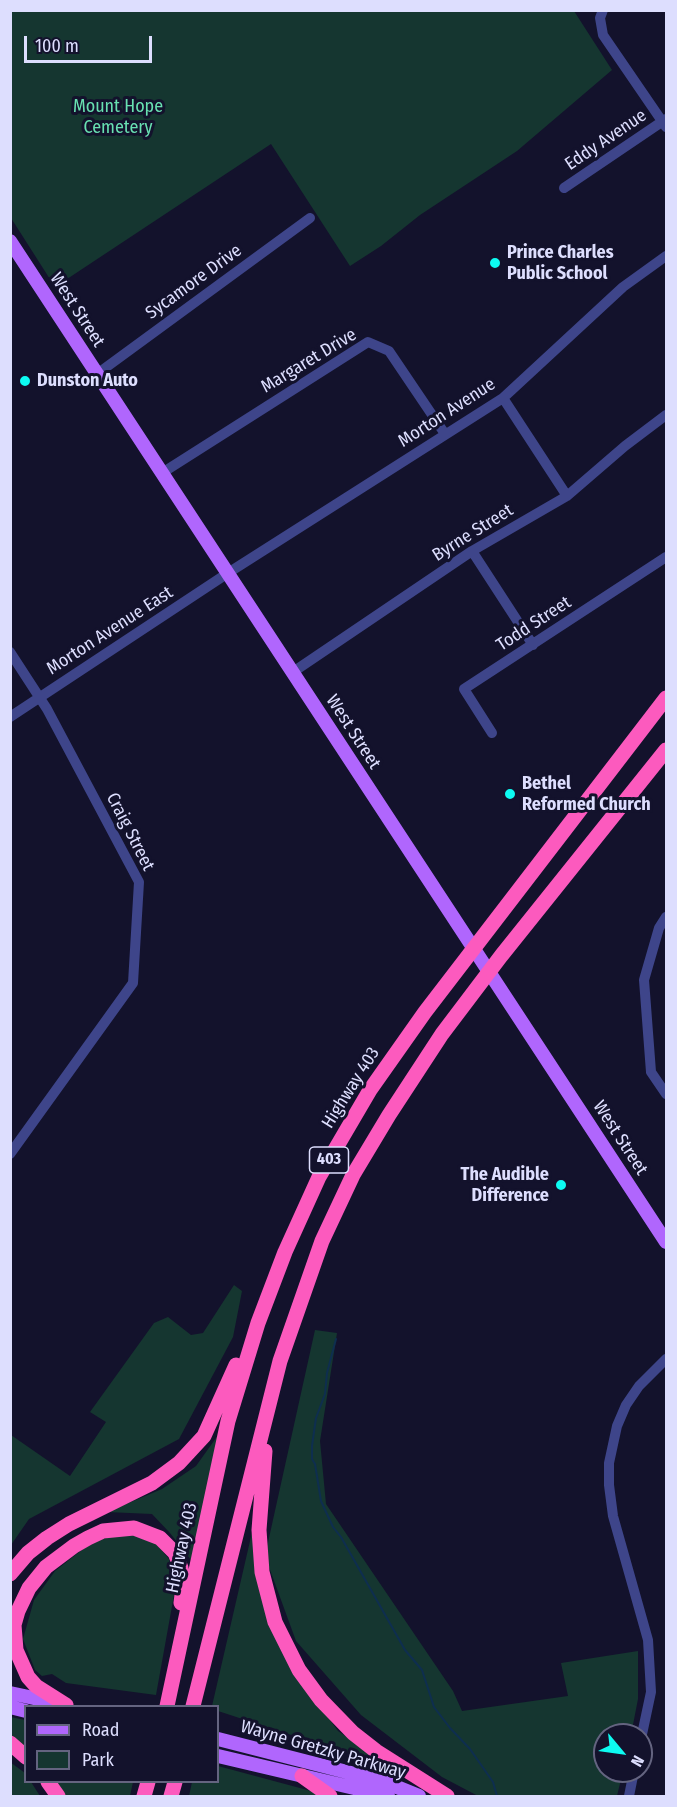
<!DOCTYPE html>
<style>
body{margin:0}
#map{position:relative;width:677px;height:1807px;overflow:hidden;background:#13122c;font-family:"Fira Sans Condensed",sans-serif}
canvas{display:block}
.frame{position:absolute;inset:0;border:12px solid #dddefe;pointer-events:none}
.legend{position:absolute;left:24px;top:1705px;width:195px;height:78px;box-sizing:border-box;background:#13122c;border:2px solid #646480;margin:0;padding:8px 10px;list-style:none;font-size:18px;color:#dddefe}
.legend li{display:flex;align-items:center;gap:12px;height:30px}
.legend b{width:30px;border:2px solid #646480}
.north{position:absolute;left:593px;top:1723px;width:60px;height:60px;box-sizing:border-box;background:#13122c;border:2px solid #646480;border-radius:50%;rotate:119deg;font-size:16px;font-weight:700;line-height:24px;text-align:center;color:#dddefe}
.north::after{content:'';display:block;margin:auto;width:21px;height:27px;background:#0dfbf2;clip-path:polygon(50% 0,100% 100%,50% 72%,0 100%)}
.scale{position:absolute;left:24px;top:36px;width:128px;height:27px;box-sizing:border-box;border:3px solid #dddefe;border-top:0;padding-left:8px;font-size:18px;line-height:21px;white-space:nowrap;color:#dddefe;-webkit-text-stroke:4px #13122c;paint-order:stroke}
</style>
<div id="map">
<canvas width="677" height="1807"></canvas>
<div class="frame"></div>
<ul class="legend">
<li><b style="height:8px;background:#b066fd"></b>Road</li>
<li><b style="height:16px;background:#153630"></b>Park</li>
</ul>
<div class="north">N</div>
<div class="scale">100 m</div>
</div>
<script>
const g = document.querySelector('canvas').getContext('2d');
g.lineJoin = 'round';
function fill(path, color) { g.fillStyle = color; g.fill(path, 'evenodd'); }
const shape = rows => new Path2D(rows.map(r => 'M' + r).join(''));
function trace(path, color, width, dash) { g.strokeStyle = color; g.lineWidth = width; g.lineCap = dash ? 'butt' : 'round'; g.setLineDash(dash || []); g.stroke(path); }
function drawText(font, color, halo, rows, align = 'center') {
  g.font = font + ' "Fira Sans Condensed",sans-serif'; g.lineWidth = 6; g.setLineDash([]); g.textBaseline = 'middle'; g.strokeStyle = halo; g.fillStyle = color; for (const [text, x, y, turn = 0] of rows) {
    g.save(); g.translate(x, y); g.rotate((+turn || 0) * Math.PI / 180); g.textAlign = isNaN(turn) ? turn : align; if (halo) g.strokeText(text, 0, 0); g.fillText(text, 0, 0); g.restore();
  }
}
fill(shape([
 [11,10,574,11,612,70,517,151,420,215,381,246,350,266,271,144,55,287,11,218],
 [234,1285,242,1291,233,1337,179,1439,29,1519,11,1545,11,1435,70,1476,106,1422,90,1412,154,1323,168,1317,191,1335,203,1333],
 [315,1330,337,1333,320,1441,326,1504,453,1691,462,1711,568,1696,561,1663,638,1651,638,1699,631,1735,605,1735,605,1771,623,1771,617,1796,478,1796,442,1777,361,1715,296,1641,265,1556],
 [226,1424,191,1560,170,1533,152,1514,107,1512,162,1489,196,1466],
 [253,1528,254,1550,304,1684,338,1731,392,1768,218,1711,218,1706,212,1706],
 [125,1533,151,1538,169,1559,174,1595,156,1695,66,1683,52,1674,42,1676,35,1670,23,1639,34,1600,55,1571,92,1542],
 [11,1717,25,1720,25,1750,11,1739],
 [10,1762,25,1773,26,1782,31,1782,40,1796,11,1796],
 [218,1766,311,1791,320,1796,189,1796,192,1782,218,1782],
 [55,1782,133,1782,130,1796,66,1796]
]), '#153630');
trace(shape([
 [336,1339,327,1373,325,1394,316,1418,312,1446,312,1459,315,1464,321,1501,333,1527,341,1537,405,1650,422,1670,434,1707,450,1728,470,1749,493,1782,497,1796]
]), '#0e2e4f', 2);
trace(shape([
 [603,10,600,18,603,35,666,127],
 [564,188,666,119],
 [97,374,310,218],
 [503,398,567,496],
 [162,473,368,342,389,351,445,434],
 [472,551,533,645],
 [10,652,47,709,139,882,133,983,10,1154],
 [293,672,472,551,567,496,625,446,666,415],
 [10,717,228,573,503,398,623,287,666,256],
 [492,733,464,689,666,557],
 [666,917,659,928,644,980,651,1072,666,1094],
 [641,1739,651,1692,648,1640,613,1516,609,1485,609,1463,617,1426,626,1405,639,1386,666,1359],
 [629,1796,634,1771]
]), '#3e458a', 10);
trace(shape([
 [10,241,666,1242],
 [10,1693,62,1704],
 [10,1707,26,1711],
 [218,1739,382,1781,419,1796],
 [218,1756,388,1796]
]), '#b066fd', 14);
trace(shape([
 [265,1451,259,1530,262,1572,275,1622,299,1670,321,1700,353,1733,376,1751,447,1796],
 [10,1574,28,1553,47,1538,69,1524,152,1483,179,1463,204,1436,236,1365],
 [66,1705,36,1686,28,1677,16,1650,14,1625,18,1611,29,1588,46,1567,74,1546,88,1538,103,1531,134,1528,160,1538,175,1553,181,1568,183,1587,181,1603],
 [167,1706,228,1421,258,1323,285,1252,319,1177,370,1090,425,1012,666,698],
 [193,1706,280,1361,322,1241,353,1175,389,1115,442,1034,501,956,666,750],
 [10,1743,26,1757],
 [302,1776,330,1796],
 [48,1782,58,1796],
 [144,1796,148,1782],
 [171,1796,175,1782]
]), '#fc5abe', 15);
for (const [x, y, r, color] of [
 [495,263,6,"#0dfbf2"],
 [25,381,6,"#0dfbf2"],
 [510,794,6,"#0dfbf2"],
 [561,1185,6,"#0dfbf2"]
]) { const dot = new Path2D(); dot.arc(x, y, r, 0, 2 * Math.PI); g.fillStyle = color; g.fill(dot); trace(dot, '#13122c', 2); }
for (const [x, y, w] of [
 [329,1160,39]
]) { const box = new Path2D(); box.roundRect(x - w / 2, y - 13, w, 26, 4.5); g.fillStyle = '#13122c'; g.fill(box); trace(box, '#dddefe', 1.5); }
drawText('bold 16px', '#dddefe', null, [
 ["403",329,1160]
]);
drawText('18px', '#68e0b1', '#13122c', [
 ["Mount Hope",118,107],
 ["Cemetery",118,128]
]);
drawText('18px', '#dddefe', '#13122c', [
 ["Eddy Avenue",606,140,-34],
 ["Sycamore Drive",194,282,-36],
 ["West Street",77,310,57],
 ["Margaret Drive",309,361,-31],
 ["Morton Avenue",447,413,-33],
 ["Byrne Street",473,533,-32],
 ["Todd Street",534,624,-33],
 ["Morton Avenue East",110,631,-33],
 ["West Street",353,732,57],
 ["Craig Street",130,832,63],
 ["Highway 403",351,1088,-58],
 ["West Street",620,1138,57],
 ["Highway 403",182,1548,-78],
 ["Wayne Gretzky Parkway",323,1750,16]
]);
drawText('bold 18px', '#dddefe', '#13122c', [
 ["Prince Charles",507,253],
 ["Public School",507,274],
 ["Dunston Auto",37,381],
 ["Bethel",522,784],
 ["Reformed Church",522,805],
 ["The Audible",549,1175,"right"],
 ["Difference",549,1196,"right"]
], 'left');
</script>
